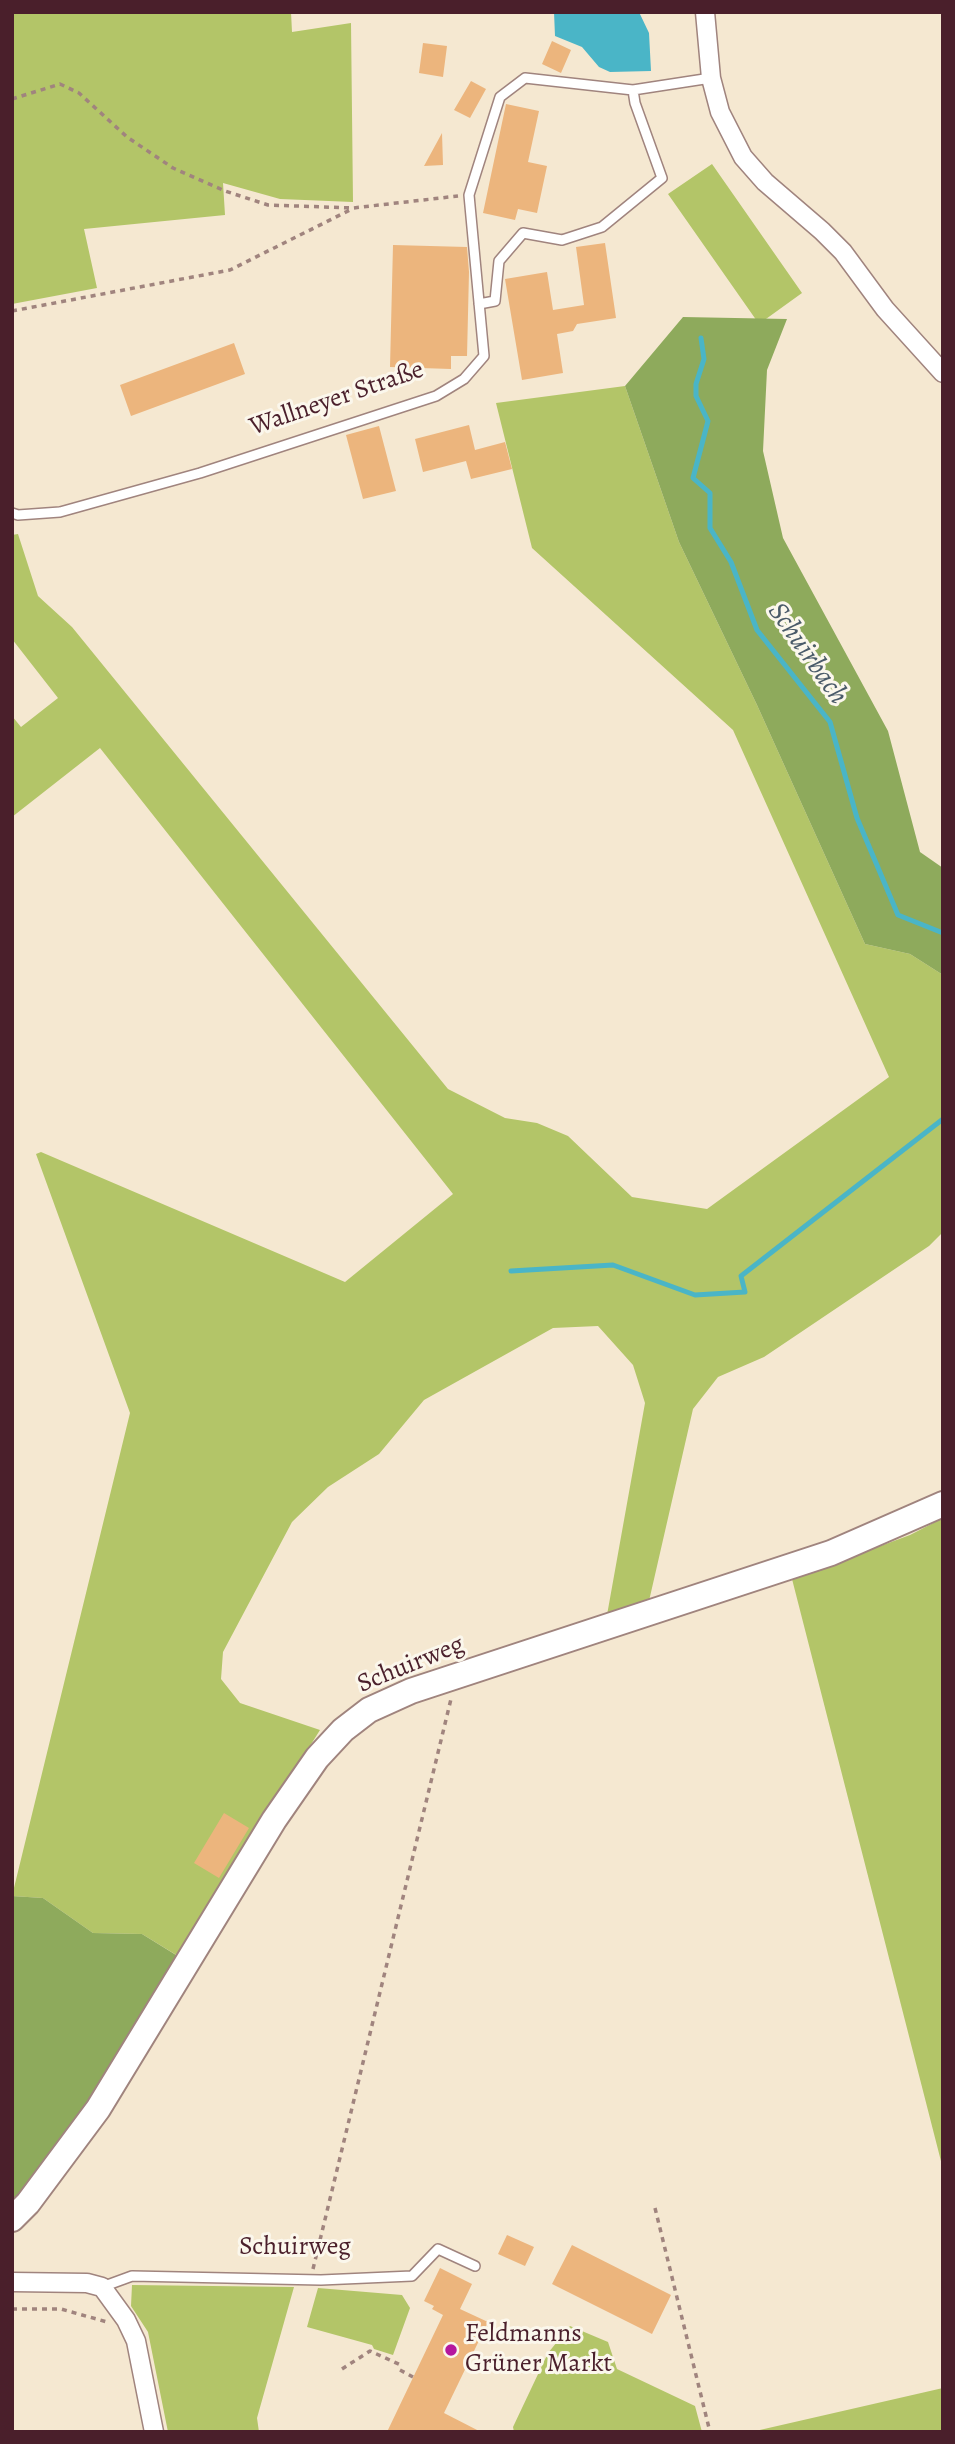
<!DOCTYPE html>
<meta charset="utf-8">
<style>
body{margin:0}
#map{position:relative;width:955px;height:2444px;overflow:hidden;background:#f5e8d1;font-family:Alegreya,serif}
canvas{display:block}
.frame{position:absolute;inset:0;border:14px solid #4a1f2b;pointer-events:none}
</style>
<div id="map">
<canvas width="955" height="2444"></canvas>
<div class="frame"></div>
</div>
<script>
const g = document.querySelector('canvas').getContext('2d');
g.lineJoin = 'round';
function fill(path, color) { g.fillStyle = color; g.fill(path, 'evenodd'); }
const shape = rows => new Path2D(rows.map(r => 'M' + r).join(''));
function trace(path, color, width, dash) { g.strokeStyle = color; g.lineWidth = width; g.lineCap = dash ? 'butt' : 'round'; g.setLineDash(dash || []); g.stroke(path); }
function drawText(font, color, halo, rows, align = 'center') {
  g.font = font + ' Alegreya,serif'; g.lineWidth = 6; g.setLineDash([]); g.textBaseline = 'middle'; g.strokeStyle = halo; g.fillStyle = color; for (const [text, x, y, turn = 0] of rows) {
    g.save(); g.translate(x, y); g.rotate((+turn || 0) * Math.PI / 180); g.textAlign = isNaN(turn) ? turn : align; if (halo) g.strokeText(text, 0, 0); g.fillText(text, 0, 0); g.restore();
  }
}
fill(shape([
 [12,12,291,12,292,32,351,23,353,202,280,199,223,183,225,215,84,229,97,288,12,304],
 [712,164,802,293,759,324,668,194],
 [625,386,679,542,757,705,865,944,910,954,943,975,943,1232,929,1246,764,1357,718,1377,693,1409,649,1601,607,1615,645,1403,633,1365,598,1326,553,1328,424,1400,379,1454,328,1487,292,1522,223,1652,221,1679,240,1703,320,1730,178,1956,142,1934,93,1933,43,1898,12,1896,130,1413,36,1154,41,1152,345,1282,453,1194,100,748,12,817,12,716,21,727,58,698,12,639,12,535,18,534,38,596,72,627,448,1089,505,1118,537,1123,568,1136,632,1197,707,1209,889,1077,733,730,532,548,496,403],
 [943,1518,943,2169,792,1579,910,1535],
 [132,2285,294,2287,257,2418,259,2432,168,2432,148,2332,131,2306],
 [318,2288,402,2295,410,2308,393,2355,374,2349,372,2345,307,2327],
 [570,2326,608,2342,617,2369,695,2406,702,2432,514,2432,513,2427,548,2353],
 [943,2388,943,2432,751,2432]
]), '#b3c568');
fill(shape([
 [683,317,787,319,767,370,763,451,783,538,888,731,920,852,943,868,943,975,910,954,865,944,757,705,679,542,625,386],
 [12,1896,43,1898,93,1933,142,1934,189,1963,128,2041,50,2158,12,2201]
]), '#8eaa5c');
fill(shape([
 [554,12,639,12,649,33,651,71,610,72,599,67,582,47,555,36]
]), '#4ab5c7');
trace(shape([
 [701,338,704,359,696,384,696,396,708,421,693,478,710,493,710,528,731,562,757,630,830,722,857,818,898,915,943,933],
 [511,1271,613,1265,695,1295,745,1292,741,1276,943,1119]
]), '#4ab5c7', 5);
fill(shape([
 [552,41,571,50,561,73,542,64],
 [423,43,447,46,443,77,419,73],
 [471,81,486,89,470,118,454,110],
 [506,104,539,111,528,162,547,166,537,213,518,209,515,220,483,213],
 [442,133,443,165,424,166],
 [605,243,616,318,577,324,573,331,557,334,563,373,522,380,505,279,547,272,553,310,584,305,576,247],
 [393,245,467,247,469,272,467,356,451,356,451,369,390,367],
 [234,343,245,374,131,416,120,385],
 [469,425,475,450,505,442,512,469,471,479,466,461,423,472,415,439],
 [379,426,396,491,363,499,346,435],
 [224,1813,249,1828,219,1878,194,1863],
 [507,2235,534,2247,525,2266,498,2254],
 [572,2245,671,2295,652,2334,552,2284],
 [440,2268,472,2284,460,2309,488,2322,444,2413,481,2432,387,2432,443,2315,432,2309,434,2306,424,2301]
]), '#ecb57d');
const lane = shape([
 [479,304,495,301,499,261,523,233,562,240,602,227,662,178,635,103,633,90],
 [12,513,18,515,60,512,200,473,436,396,464,379,484,356,469,195,500,97,525,78,633,90,711,78],
 [102,2287,132,2276,321,2280,412,2276,438,2249,475,2266]
]);
const street = shape([
 [705,12,711,78,720,112,743,157,765,182,822,231,843,252,885,309,943,373],
 [12,2282,87,2283,102,2287,126,2320,136,2341,154,2432]
]);
const secondary = shape([
 [12,2219,28,2203,98,2109,274,1820,317,1758,343,1730,369,1710,411,1691,831,1553,943,1504]
]);
trace(lane, '#a0847e', 12);
trace(street, '#a0847e', 21);
trace(secondary, '#a0847e', 28);
trace(shape([
 [12,99,60,84,79,93,127,137,173,168,225,191,268,205,353,208,458,196],
 [12,311,230,270,352,209],
 [655,2208,710,2432],
 [313,2269,451,1699],
 [12,2309,61,2309,107,2322],
 [342,2369,370,2351,403,2366],
 [400,2370,413,2377]
]), '#a0847e', 3.5, [5, 5]);
trace(lane, '#fff', 9);
trace(street, '#fff', 18);
trace(secondary, '#fff', 24);
for (const [x, y, r, color] of [
 [451,2350,7,"#b5179e"]
]) { const dot = new Path2D(); dot.arc(x, y, r, 0, 2 * Math.PI); g.fillStyle = color; g.fill(dot); trace(dot, '#fbf7ec', 2.5); }
drawText('26px', '#4a1f2b', '#fbf7ec', [
 ["Wallneyer Straße",337,399,-19],
 ["Schuirweg",411,1665,-22],
 ["Schuirweg",295,2248]
]);
drawText('26px', '#4a1f2b', '#fbf7ec', [
 ["Feldmanns",465,2335],
 ["Grüner Markt",465,2365]
], 'left');
drawText('italic 28px', '#4a5b69', '#fbf7ec', [
 ["Schuirbach",807,654,55]
]);
</script>
